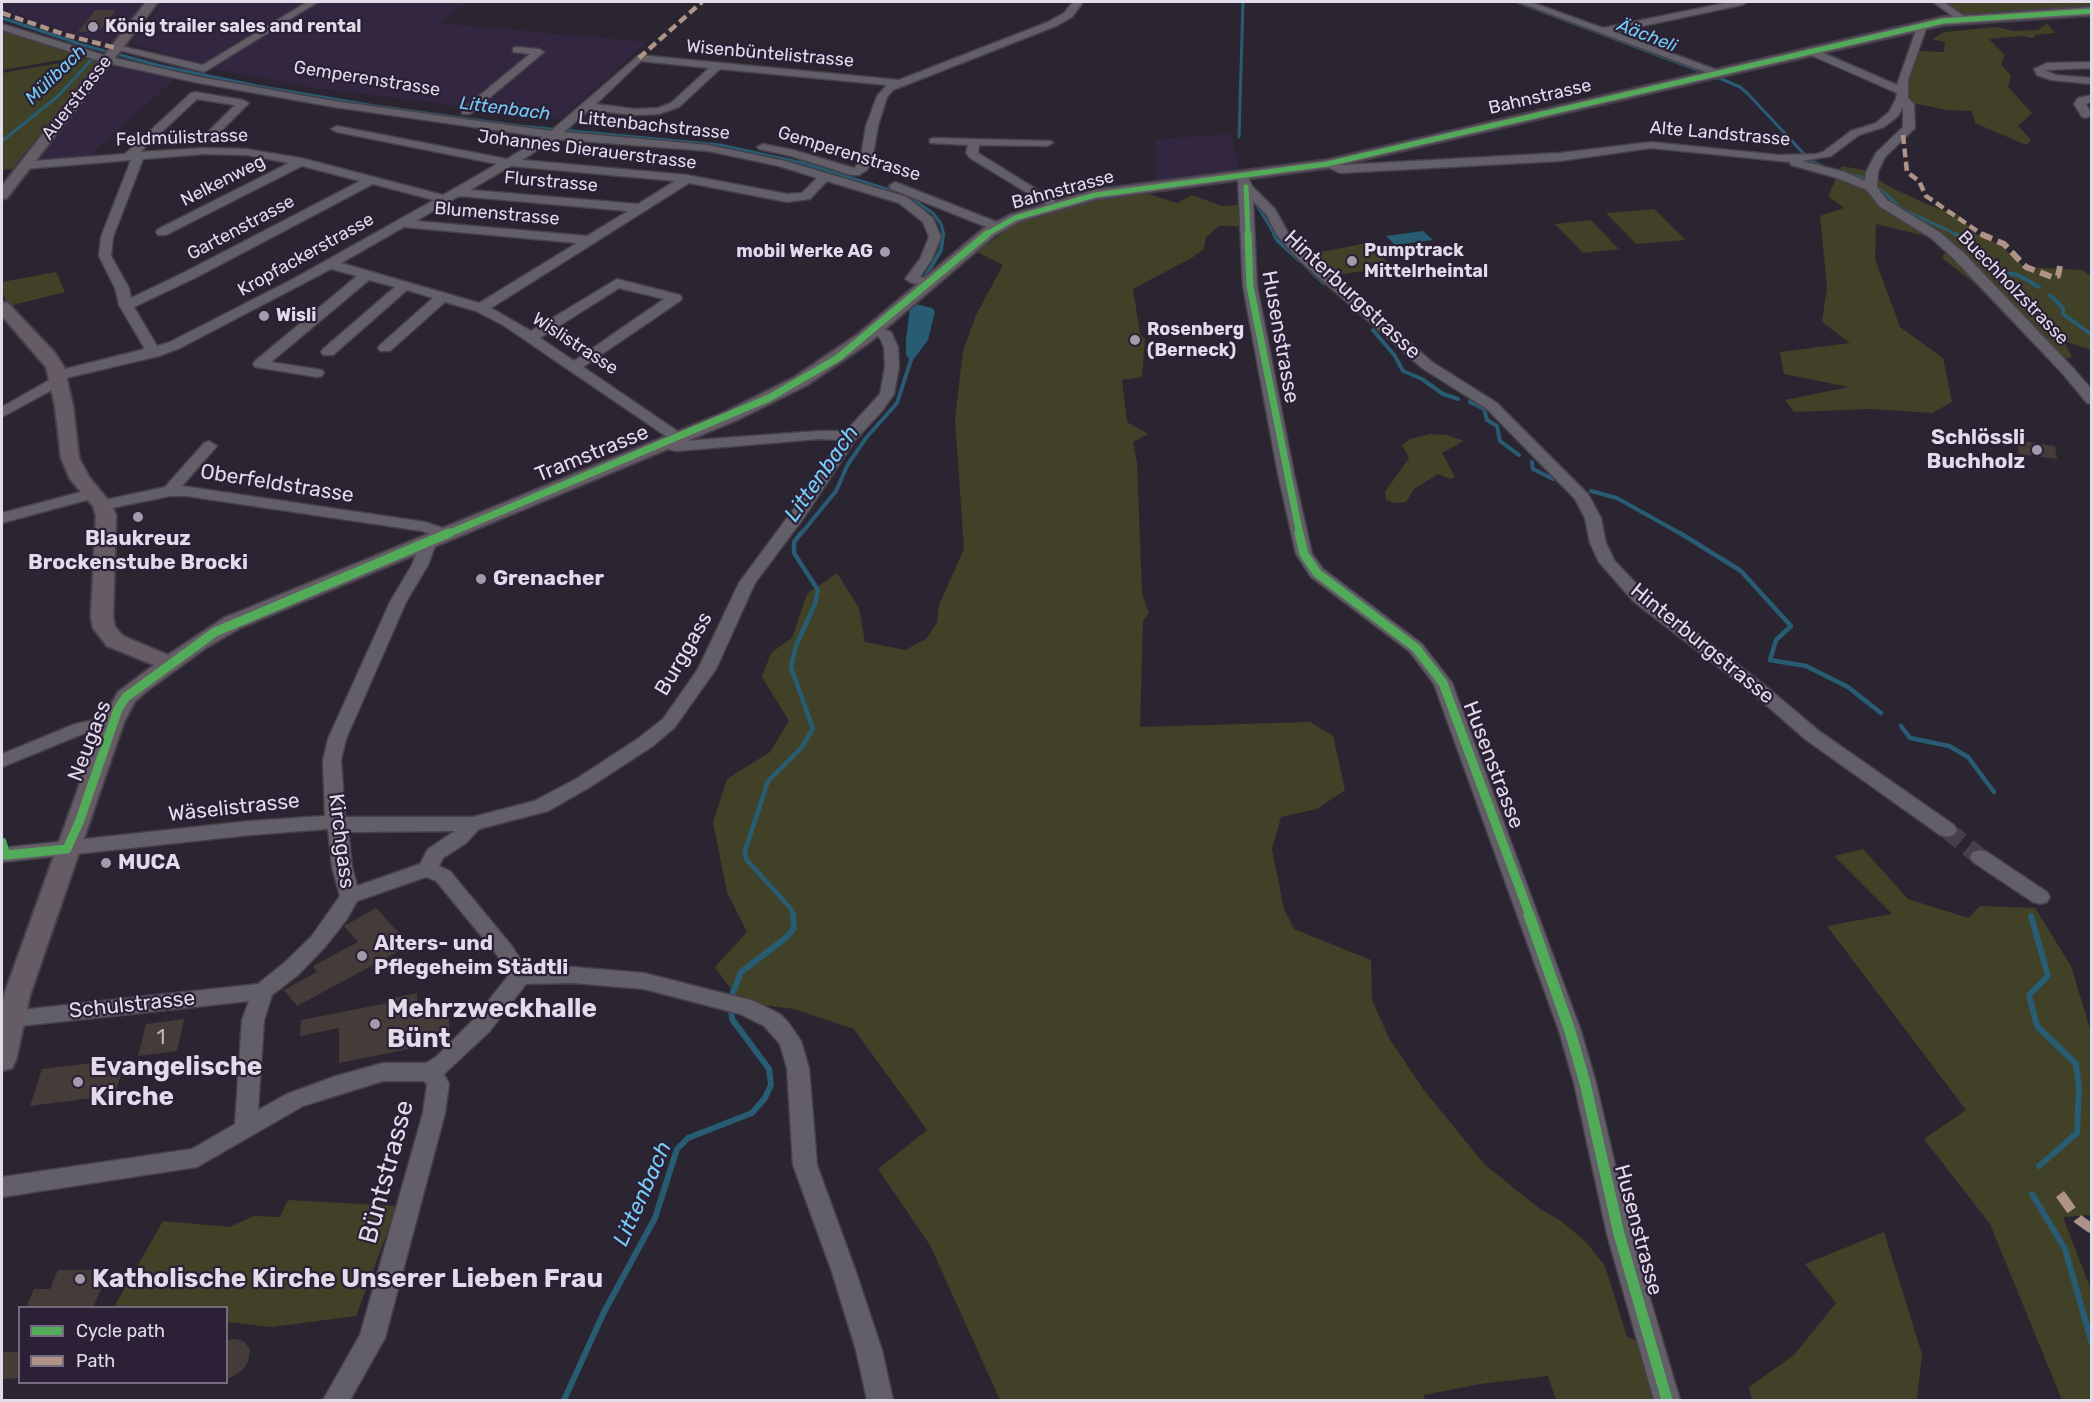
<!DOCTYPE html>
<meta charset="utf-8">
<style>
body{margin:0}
#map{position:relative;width:2093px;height:1402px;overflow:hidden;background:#2b2531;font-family:Rubik,sans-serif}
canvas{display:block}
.frame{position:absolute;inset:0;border:3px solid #e2dbea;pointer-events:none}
.legend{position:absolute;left:18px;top:1306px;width:210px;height:78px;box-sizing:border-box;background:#2b2036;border:2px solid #746b7e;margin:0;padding:8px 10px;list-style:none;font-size:18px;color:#e2dbea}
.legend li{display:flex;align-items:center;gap:12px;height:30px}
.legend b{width:30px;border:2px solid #746b7e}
</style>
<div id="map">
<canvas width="2093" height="1402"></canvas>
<div class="frame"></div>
<ul class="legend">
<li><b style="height:8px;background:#51ab58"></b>Cycle path</li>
<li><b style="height:8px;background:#af9288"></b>Path</li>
</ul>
</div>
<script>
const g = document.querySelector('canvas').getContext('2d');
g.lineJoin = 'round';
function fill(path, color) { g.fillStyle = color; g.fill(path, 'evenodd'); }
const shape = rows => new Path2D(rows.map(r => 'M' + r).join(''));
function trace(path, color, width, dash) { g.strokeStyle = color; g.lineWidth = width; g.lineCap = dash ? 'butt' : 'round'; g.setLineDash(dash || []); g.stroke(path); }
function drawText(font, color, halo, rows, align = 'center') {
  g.font = font + ' Rubik,sans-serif'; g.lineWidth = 4.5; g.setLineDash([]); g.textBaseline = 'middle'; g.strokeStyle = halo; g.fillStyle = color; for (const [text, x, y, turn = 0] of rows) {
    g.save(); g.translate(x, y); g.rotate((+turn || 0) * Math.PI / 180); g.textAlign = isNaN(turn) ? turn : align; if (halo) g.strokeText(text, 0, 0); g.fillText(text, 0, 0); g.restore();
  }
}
fill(shape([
 [2,2,145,2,113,42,100,42,67,33,2,9],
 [162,2,467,2,439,23,647,42,560,119,309,87,217,69,131,44],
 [107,60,178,76,83,161,24,165],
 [1230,134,1240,173,1162,185,1156,175,1156,139]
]), '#332640');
fill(shape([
 [1943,2,2091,2,2092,7,1965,14],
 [2047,23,2055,33,2036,35,2033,38,2022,36,1989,39,2005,55,2001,65,2011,75,2008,87,2032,113,2018,126,2031,140,2026,145,1975,123,1972,111,1947,110,1907,102,1908,82,1918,51,1944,52,1945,42,1932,39,1944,32,1996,27,2014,31,2038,30],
 [2,29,83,56,2,70],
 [89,58,99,60,12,169,2,170,2,73],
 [1842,166,1863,170,1890,187,1931,206,1958,215,1976,234,1999,244,2024,267,2082,270,2091,276,2091,350,2064,341,2072,357,2053,365,1973,282,1942,258,1951,242,1876,224,1875,259,1900,327,1943,358,1952,402,1932,413,1871,409,1794,412,1785,400,1849,387,1784,374,1780,352,1850,343,1822,322,1827,287,1820,216,1844,208,1828,196],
 [1142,192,1177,203,1192,195,1222,206,1241,205,1243,226,1219,226,1206,237,1204,249,1193,257,1133,289,1140,334,1145,339,1142,377,1122,380,1127,422,1148,434,1133,442,1137,463,1142,594,1149,613,1143,621,1140,727,1310,722,1333,736,1345,790,1317,809,1281,817,1272,849,1284,909,1294,929,1371,960,1372,1000,1389,1038,1423,1089,1485,1165,1540,1209,1561,1221,1586,1242,1605,1266,1627,1337,1639,1341,1658,1400,1556,1400,1548,1376,1480,1384,1424,1395,1425,1400,1000,1400,930,1245,878,1169,927,1130,854,1029,794,1009,740,1002,715,967,747,932,727,892,713,822,727,779,770,752,789,721,762,677,771,653,792,638,807,594,837,573,859,608,865,642,905,650,926,639,937,623,939,605,964,549,955,419,963,351,976,315,1003,265,977,252,1014,225,1047,213,1094,201],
 [1654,209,1686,240,1636,244,1606,213],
 [1591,220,1609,239,1619,249,1583,253,1555,224],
 [1367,243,1393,267,1335,275,1311,254],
 [56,272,65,292,9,306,2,292,2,282],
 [1430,434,1447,435,1464,441,1442,453,1455,477,1450,479,1438,474,1414,489,1406,502,1395,503,1386,500,1385,492,1409,458,1402,445,1410,439],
 [1863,849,1908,899,1968,918,1980,906,2035,908,2071,966,2091,1032,2092,1215,2063,1217,2091,1290,2091,1400,2062,1400,1990,1224,1924,1139,1966,1110,1827,926,1892,914,1834,856],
 [288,1200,397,1206,356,1316,272,1327,227,1322,226,1308,114,1307,163,1221,229,1227,254,1216,280,1217],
 [1884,1232,1922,1354,1917,1400,1752,1400,1749,1387,1794,1355,1836,1303,1805,1264]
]), '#414127');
fill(shape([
 [1423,231,1433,240,1395,245,1386,236],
 [916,304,932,308,935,311,928,340,911,363,906,354,906,339,910,308]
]), '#275c73');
trace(shape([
 [1517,2,1700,71],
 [2,18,83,45,161,66,257,86,375,106,520,126,720,145,803,163,906,195,933,213,941,224,944,235],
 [1717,77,1740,87,1748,94,1806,156],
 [1239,137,1243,2],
 [2,141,57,97,97,54],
 [1809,160,1827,168,1863,178],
 [1879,188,1902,209,1958,235],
 [1255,202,1275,235]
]), '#275c73', 3);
trace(shape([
 [1274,234,1278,241,1300,261],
 [1955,234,1980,250,1990,262,1989,267,1995,271,2018,275,2039,287],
 [1306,266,1324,283],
 [925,277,941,250,943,234],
 [2050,295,2063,308,2063,314,2092,335],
 [1373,330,1395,356,1403,371,1422,379,1443,394,1458,399],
 [1470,402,1484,409,1487,420,1497,426,1500,441,1519,455],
 [1532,462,1533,469,1553,479],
 [1591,491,1617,498,1683,535],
 [800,535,836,491,848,464,866,438,897,403,911,360]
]), '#275c73', 4);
trace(shape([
 [1680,533,1741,571,1791,626,1776,640,1770,660,1806,666,1848,687,1881,713],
 [1901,726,1910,738,1949,746,1968,757,1994,792],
 [793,916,792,910,746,859,745,851,768,781,801,748,813,729,791,667,796,646,815,604,818,590,794,553,794,542,801,533]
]), '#275c73', 4.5);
trace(shape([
 [2031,916,2048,976,2029,995,2037,1026,2076,1064,2079,1088,2077,1133,2039,1166],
 [2032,1194,2065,1249,2092,1344],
 [564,1400,604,1312,655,1218,677,1149,688,1138,752,1113,765,1098,771,1085,769,1069,732,1019,730,1000,741,972,787,937,794,928,793,915]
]), '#275c73', 6);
fill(shape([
 [95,10,116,10,101,29,96,32,78,32],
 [2017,440,2055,446,2057,459,2019,454],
 [376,908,410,945,297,1006,284,990,317,972,313,966,358,942,344,926],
 [417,993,418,1013,449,1007,449,1041,339,1063,339,1028,300,1036,301,1020,393,1002,393,998],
 [184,1019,177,1051,138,1056,146,1024],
 [125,1059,115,1095,30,1106,42,1069],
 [58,1270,109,1270,93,1308,26,1308,34,1289,50,1289],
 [236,1339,245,1342,250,1350,248,1362,242,1371,226,1380,226,1340],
 [2,1352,20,1352,20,1378,2,1379]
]), '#453c39');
trace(shape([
 [1947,830,1980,857]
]), '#46404d', 18, [18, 9]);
const minor = shape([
 [307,2,318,2,204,72,111,48,116,45,203,65,307,2],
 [1073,2,1083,2,1072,17,1056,26,893,90,887,97,878,126,872,161,867,170,859,175,851,175,791,156,759,149,757,147,763,144,793,150,854,168,860,161,866,126,877,96,887,85,720,69,679,107,659,114,634,115,589,110,564,132,708,145,785,161,907,197,933,218,941,237,932,259,920,277,934,280,936,283,934,286,912,283,905,279,920,259,929,237,923,222,899,203,827,181,810,199,787,202,689,183,491,308,531,331,617,279,680,295,682,298,680,301,583,367,683,435,685,438,683,441,819,431,846,431,880,394,885,367,884,347,880,338,867,330,874,326,891,332,898,347,899,367,894,394,882,411,856,439,805,516,755,583,716,669,675,727,653,746,590,787,548,811,479,829,466,843,443,858,439,866,450,871,511,945,526,968,573,967,644,973,754,1001,780,1014,788,1022,801,1041,809,1068,817,1165,856,1272,882,1350,893,1400,867,1400,856,1350,832,1272,793,1165,787,1068,780,1044,764,1026,740,1014,644,989,573,983,526,984,489,1032,444,1074,449,1084,445,1113,385,1338,350,1400,323,1400,360,1335,423,1113,427,1085,424,1081,383,1081,303,1106,197,1167,2,1197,2,1177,192,1149,235,1124,242,1020,249,1001,2,1028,2,1012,258,984,284,963,311,937,340,896,332,867,328,829,250,835,2,862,2,848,250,821,325,816,323,760,328,739,390,602,412,565,421,541,429,536,437,541,428,565,406,602,346,739,341,760,345,817,473,817,534,801,576,779,639,738,663,719,698,669,739,583,793,510,840,440,819,439,677,451,661,448,658,445,661,442,673,441,503,325,476,311,445,302,390,351,380,351,378,348,380,345,433,298,407,290,333,355,323,355,321,352,323,349,395,287,369,280,271,362,322,370,324,373,322,376,317,377,255,367,253,364,255,361,357,276,331,269,180,348,159,356,66,378,67,380,65,383,2,417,2,407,53,378,51,375,53,372,145,349,119,305,115,288,99,256,101,237,131,160,24,169,20,168,20,162,125,154,191,93,195,92,243,100,249,103,212,140,156,144,154,142,160,139,205,135,235,105,197,99,140,152,204,148,246,149,301,158,443,195,497,164,337,132,331,129,337,126,507,159,543,137,334,107,199,83,103,62,2,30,2,24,110,57,199,77,334,101,551,131,639,55,899,80,1048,22,1064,13,1073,2],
 [641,61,709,68,671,103,658,108,634,109,596,104,641,61],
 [555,139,708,151,779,166,817,178,802,193,787,194,687,175,522,160,555,139],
 [204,154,246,155,289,163,158,229,156,232,158,235,166,235,302,166,360,181,185,272,131,298,129,288,111,256,113,237,143,159,204,154],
 [511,166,675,181,638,204,470,190,511,166],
 [373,184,434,200,295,278,170,342,157,346,134,307,195,278,373,184],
 [459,196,628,211,587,236,416,221,459,196],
 [404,227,577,243,479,303,341,263,404,227],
 [619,288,664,299,574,361,540,338,619,288],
 [348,831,354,832,455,831,428,849,420,864,357,886,352,867,348,831],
 [426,877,436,881,497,955,509,975,473,1020,436,1057,426,1063,383,1063,336,1076,287,1094,258,1110,264,1020,272,995,298,975,325,947,347,919,357,901,426,877],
 [1518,2,1531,2,1603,28,1730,2,1747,2,1742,5,1614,32,1720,71,1720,75,1716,76,1518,2],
 [1933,2,1944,2,1967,18,1958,20,1933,2],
 [1916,23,1926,29,1908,80,1908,98,1914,104,1915,128,1885,157,1878,172,1877,187,1887,200,1939,232,1963,252,2073,368,2092,390,2092,404,2087,403,2063,374,1953,258,1931,238,1879,206,1867,190,1837,178,1791,165,1790,162,1651,148,1560,161,1340,173,1321,164,1327,160,1341,165,1560,153,1651,142,1779,155,1816,154,1823,152,1851,131,1876,123,1889,112,1896,99,1897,93,1806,53,1806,49,1814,49,1897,85,1916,30,1911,26,1916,23],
 [1903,107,1903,127,1876,153,1866,172,1865,181,1845,172,1802,161,1831,156,1859,135,1884,127,1898,116,1903,107],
 [517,47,539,49,544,52,470,114,462,114,462,110,530,54,513,52,513,48,517,47],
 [2092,62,2092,68,2045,70,2056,75,2092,78,2092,84,2051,80,2037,75,2034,69,2047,63,2092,62],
 [2092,95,2092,101,2086,104,2092,115,2086,118,2082,117,2074,104,2078,98,2092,95],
 [934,138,1051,141,1053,143,1047,146,979,145,978,153,1062,205,1056,209,1052,208,970,158,966,153,968,145,930,143,930,139,934,138],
 [1244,176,1248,177,1252,186,1275,209,1287,231,1309,254,1432,362,1497,403,1588,494,1601,518,1606,543,1614,560,1645,593,1768,688,1819,731,1954,825,1957,830,1954,835,1947,837,1940,835,1805,739,1756,696,1633,601,1599,562,1590,543,1585,518,1575,499,1487,409,1422,368,1299,260,1277,235,1266,214,1253,201,1257,286,1294,474,1312,554,1323,569,1422,644,1452,683,1581,1031,1596,1083,1631,1234,1680,1400,1654,1400,1607,1234,1574,1083,1559,1031,1434,684,1410,652,1311,577,1296,554,1278,474,1243,286,1238,180,1244,176],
 [895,182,1002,224,1004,227,1002,230,994,230,891,189,889,186,895,182],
 [209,441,217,446,182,486,425,522,452,531,454,534,446,539,422,531,186,496,170,496,102,510,94,505,96,502,165,487,204,443,209,441],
 [92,489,98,491,100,494,98,497,2,523,2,513,92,489],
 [113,716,119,718,122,722,119,726,85,733,2,767,2,754,75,724,113,716],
 [1980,850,1987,852,2047,892,2050,897,2047,902,2040,904,2033,902,1973,862,1970,857,1973,852,1980,850]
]);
const major = shape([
 [146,2,158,2,7,198,2,199,2,186,146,2],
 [2092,7,2092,15,1943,25,1327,168,1096,199,1020,221,995,235,870,342,807,385,737,420,240,628,207,647,148,690,135,701,124,722,30,995,16,1060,12,1068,2,1071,2,1004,4,995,102,722,118,692,154,665,107,646,93,628,91,617,96,515,93,506,70,479,61,458,55,406,46,367,2,316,2,302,8,303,55,353,64,367,73,406,79,458,89,477,109,501,116,515,113,617,115,627,123,636,168,655,224,618,725,412,795,377,858,334,983,229,1010,215,1095,190,1327,160,1943,17,2092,7]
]);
trace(minor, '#45404a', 3);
trace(major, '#45404a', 4);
fill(minor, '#635f68');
fill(major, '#665c66');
trace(shape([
 [2,13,66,35,116,48],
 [639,58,702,2],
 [1903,135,1907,172,1919,181,1926,196,1983,235]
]), '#af9288', 4.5, [9, 4.5]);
trace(shape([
 [1981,234,2004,244,2026,267,2052,277,2058,276,2060,266]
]), '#af9288', 6, [12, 6]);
trace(shape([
 [2060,1194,2078,1219,2092,1229]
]), '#af9288', 10, [20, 10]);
trace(shape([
 [1246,187,1248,235],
 [985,235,1015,218,1095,195,1327,164,1943,21,2092,11]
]), '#51ab58', 5);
trace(shape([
 [1248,234,1250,286,1300,535],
 [445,535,769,398,838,358,987,234]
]), '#51ab58', 7);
trace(shape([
 [1299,533,1304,554,1317,573,1416,648,1443,683,1530,916],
 [2,842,6,855,67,849,80,820,118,709,126,697,215,632,449,533]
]), '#51ab58', 9);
trace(shape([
 [1529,915,1570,1031,1585,1083,1619,1234,1667,1400]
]), '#51ab58', 11);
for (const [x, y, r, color] of [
 [93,27,6,"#a29ba9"],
 [885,252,6,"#a29ba9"],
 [1352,261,6,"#a29ba9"],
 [264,316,6,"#a29ba9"],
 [1135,340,6,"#a29ba9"],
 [2037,450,6,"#a29ba9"],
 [138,517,6,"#a29ba9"],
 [481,579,6,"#a29ba9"],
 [106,863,6,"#a29ba9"],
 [362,956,6,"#a29ba9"],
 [375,1024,6,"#a29ba9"],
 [78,1082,6,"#a29ba9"],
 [80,1279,6,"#a29ba9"]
]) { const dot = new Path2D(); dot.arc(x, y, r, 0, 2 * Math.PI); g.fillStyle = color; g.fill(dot); trace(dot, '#2b2036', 2); }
drawText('bold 18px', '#e2dbea', '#2b2036', [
 ["König trailer sales and rental",105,27],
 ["Pumptrack",1364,251],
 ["Mittelrheintal",1364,272],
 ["mobil Werke AG",873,252,"right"],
 ["Wisli",276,316],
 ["Rosenberg",1147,330],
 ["(Berneck)",1147,351]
], 'left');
drawText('italic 18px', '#75cdf6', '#2b2036', [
 ["Äächeli",1647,36,21],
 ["Mülibach",56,75,-44],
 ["Littenbach",505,109,7]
]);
drawText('18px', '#e2dbea', '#2b2036', [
 ["Wisenbüntelistrasse",770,54,5],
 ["Gemperenstrasse",367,79,9],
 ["Bahnstrasse",1540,97,-13],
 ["Auerstrasse",77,98,-52],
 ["Littenbachstrasse",654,126,6],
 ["Alte Landstrasse",1720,134,5],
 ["Feldmülistrasse",182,138,-2],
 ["Johannes Dierauerstrasse",587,150,7],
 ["Gemperenstrasse",849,154,17],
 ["Nelkenweg",223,181,-27],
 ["Flurstrasse",551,182,5],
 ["Bahnstrasse",1063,190,-15],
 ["Blumenstrasse",497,214,5],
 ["Gartenstrasse",241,228,-28],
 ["Kropfackerstrasse",306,255,-29],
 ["Buechholzstrasse",2013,288,46],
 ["Wislistrasse",575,344,33]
]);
drawText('21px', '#e2dbea', '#2b2036', [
 ["Hinterburgstrasse",1352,295,43],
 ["Husenstrasse",1280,337,80],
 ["Tramstrasse",592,454,-22],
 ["Oberfeldstrasse",277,484,9],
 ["Hinterburgstrasse",1702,644,39],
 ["Burggass",684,654,-60],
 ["Neugass",90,741,-69],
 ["Husenstrasse",1493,765,69],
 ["Wäselistrasse",234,808,-6],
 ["Kirchgass",341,841,83],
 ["Schulstrasse",132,1005,-6],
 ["Husenstrasse",1638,1230,75]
]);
drawText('bold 21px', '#e2dbea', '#2b2036', [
 ["Schlössli",2025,438,"right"],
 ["Buchholz",2025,462,"right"],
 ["Blaukreuz",138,539,"center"],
 ["Brockenstube Brocki",138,563,"center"],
 ["Grenacher",493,579],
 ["MUCA",118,863],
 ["Alters- und",374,944],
 ["Pflegeheim Städtli",374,968]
], 'left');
drawText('21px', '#bbb3be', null, [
 ["1",161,1038]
]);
drawText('italic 22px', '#75cdf6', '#2b2036', [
 ["Littenbach",822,474,-55],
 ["Littenbach",643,1194,-66]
]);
drawText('bold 26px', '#e2dbea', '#2b2036', [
 ["Mehrzweckhalle",387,1009],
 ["Bünt",387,1039],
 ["Evangelische",90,1067],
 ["Kirche",90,1097],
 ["Katholische Kirche Unserer Lieben Frau",92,1279]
], 'left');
drawText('26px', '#e2dbea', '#2b2036', [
 ["Büntstrasse",387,1172,-75]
]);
</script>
